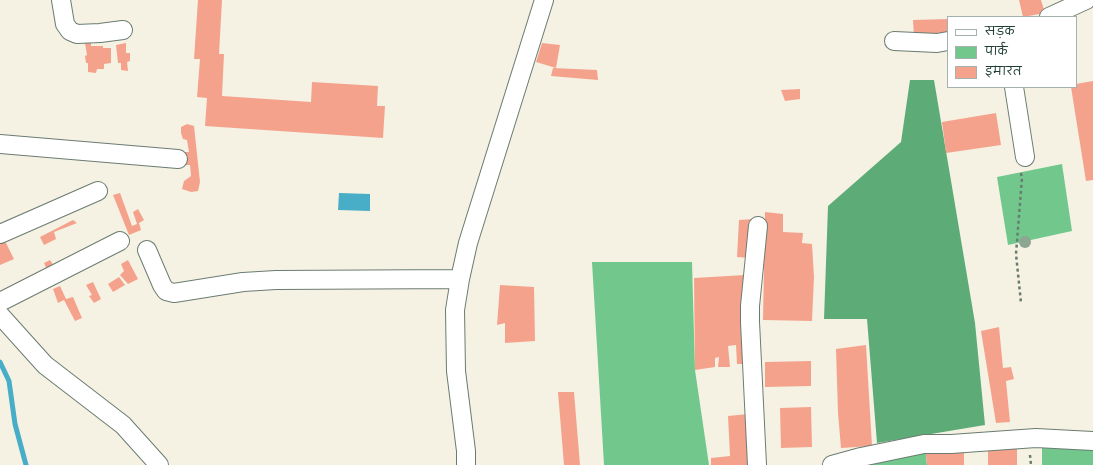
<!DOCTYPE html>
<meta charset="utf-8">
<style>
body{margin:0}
#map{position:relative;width:1093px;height:465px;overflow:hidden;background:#f5f2e3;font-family:Itim,"Playpen Sans Deva",sans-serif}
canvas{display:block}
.legend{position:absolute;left:947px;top:16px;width:130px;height:72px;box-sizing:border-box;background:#fff;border:1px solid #a5b1ae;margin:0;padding:5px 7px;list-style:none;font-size:12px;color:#1f3d34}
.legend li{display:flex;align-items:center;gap:8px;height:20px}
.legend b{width:20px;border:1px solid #a5b1ae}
</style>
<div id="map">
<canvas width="1093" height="465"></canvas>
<ul class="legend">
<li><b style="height:5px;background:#fff"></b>सड़क</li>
<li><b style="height:11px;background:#72c88c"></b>पार्क</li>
<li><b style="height:11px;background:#f5a28d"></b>इमारत</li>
</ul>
</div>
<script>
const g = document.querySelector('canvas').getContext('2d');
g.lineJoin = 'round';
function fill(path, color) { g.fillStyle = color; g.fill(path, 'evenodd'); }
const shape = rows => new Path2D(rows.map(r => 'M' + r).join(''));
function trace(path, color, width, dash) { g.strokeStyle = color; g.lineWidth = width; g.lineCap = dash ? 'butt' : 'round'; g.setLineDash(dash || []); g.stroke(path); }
fill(shape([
 [1062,164,1072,231,1008,245,997,177],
 [592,262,692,262,695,370,709,465,604,465],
 [925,445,927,465,828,465],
 [1042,448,1093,449,1093,465,1042,465]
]), '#72c88c');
fill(shape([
 [910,80,934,80,975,323,985,425,877,443,867,319,824,319,828,206,901,142]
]), '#5dac78');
fill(shape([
 [339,193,370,194,370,211,338,210]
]), '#48adc7');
trace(shape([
 [0,362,9,381,15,424,26,465]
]), '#48adc7', 5);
fill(shape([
 [198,0,222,0,219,54,224,54,222,96,311,102,312,82,378,86,377,106,385,106,383,138,205,126,207,98,197,97,200,59,194,59],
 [1019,0,1041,0,1045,13,1023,17],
 [948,19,948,38,914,37,913,20],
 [91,42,91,46,103,46,103,48,111,48,111,63,104,64,104,69,97,69,96,73,88,72,88,63,86,63,85,56,87,55,85,43],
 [126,43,126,53,130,53,130,61,127,62,128,71,121,70,121,63,118,63,116,45],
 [542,43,560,45,556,68,536,62],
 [553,68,597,70,598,80,551,76],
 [1093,81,1093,180,1086,181,1071,87,1076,87,1076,84],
 [800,89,800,99,785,101,781,90],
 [996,113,1001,145,946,153,942,122],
 [187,124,194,126,200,182,198,191,191,192,182,189,184,181,191,176,190,165,186,165,185,152,189,152,187,140,183,139,181,133,181,127],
 [120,193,132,226,137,224,133,212,138,209,144,220,139,223,141,230,129,235,113,195],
 [765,212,783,214,783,232,803,233,802,243,812,244,814,277,812,321,763,320],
 [753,219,751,258,737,257,739,220],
 [73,220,77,223,54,232,56,239,44,245,40,237],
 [3,237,14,259,0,265,0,238],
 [50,260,55,267,47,270,44,263],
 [128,260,138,279,128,284,120,275,124,271,121,264],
 [745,275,743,364,737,364,736,345,728,346,730,367,718,367,719,357,715,358,715,367,695,370,694,278],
 [119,277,125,285,113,292,108,284],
 [93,282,101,299,94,303,89,296,92,295,86,285],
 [500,285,534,287,535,341,505,343,505,323,497,325],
 [60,286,66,299,73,297,82,318,75,321,64,300,58,303,53,289],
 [999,327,1003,368,1011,367,1014,379,1006,381,1010,422,996,423,981,331],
 [866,345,872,446,841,448,838,413,836,349],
 [811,361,811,386,765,387,765,362],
 [558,392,574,392,580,465,564,465],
 [811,407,812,447,781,448,780,408],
 [748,414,751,465,711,465,711,458,730,456,728,416],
 [925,445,964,452,964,465,927,465],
 [1017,448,1017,465,988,465,988,451]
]), '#f5a28d');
const minor = shape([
 [61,0,65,24,70,31,77,34,100,33,123,30],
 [1049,17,1086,0],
 [894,41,937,43,948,41],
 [1014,87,1025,157],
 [0,144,178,159],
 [0,234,98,191],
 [147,250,162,285,166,291,174,293,243,282,276,280,460,279],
 [0,302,120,241],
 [0,315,45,365,123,425,159,465],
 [466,465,466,451,456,371,455,310,460,279,468,243,544,0],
 [757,465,750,322,750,306,758,226],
 [832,465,861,457,924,444,951,444,1036,438,1093,441]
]);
trace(minor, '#6a7c71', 20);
trace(shape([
 [1021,173,1022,178,1016,254,1021,303],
 [1030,455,1031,465]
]), '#6a7c71', 2.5, [3, 3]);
trace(minor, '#fff', 18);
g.fillStyle = '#8da691';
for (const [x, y] of [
 [1025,242]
]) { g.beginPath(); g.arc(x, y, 6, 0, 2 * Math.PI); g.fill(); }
</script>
